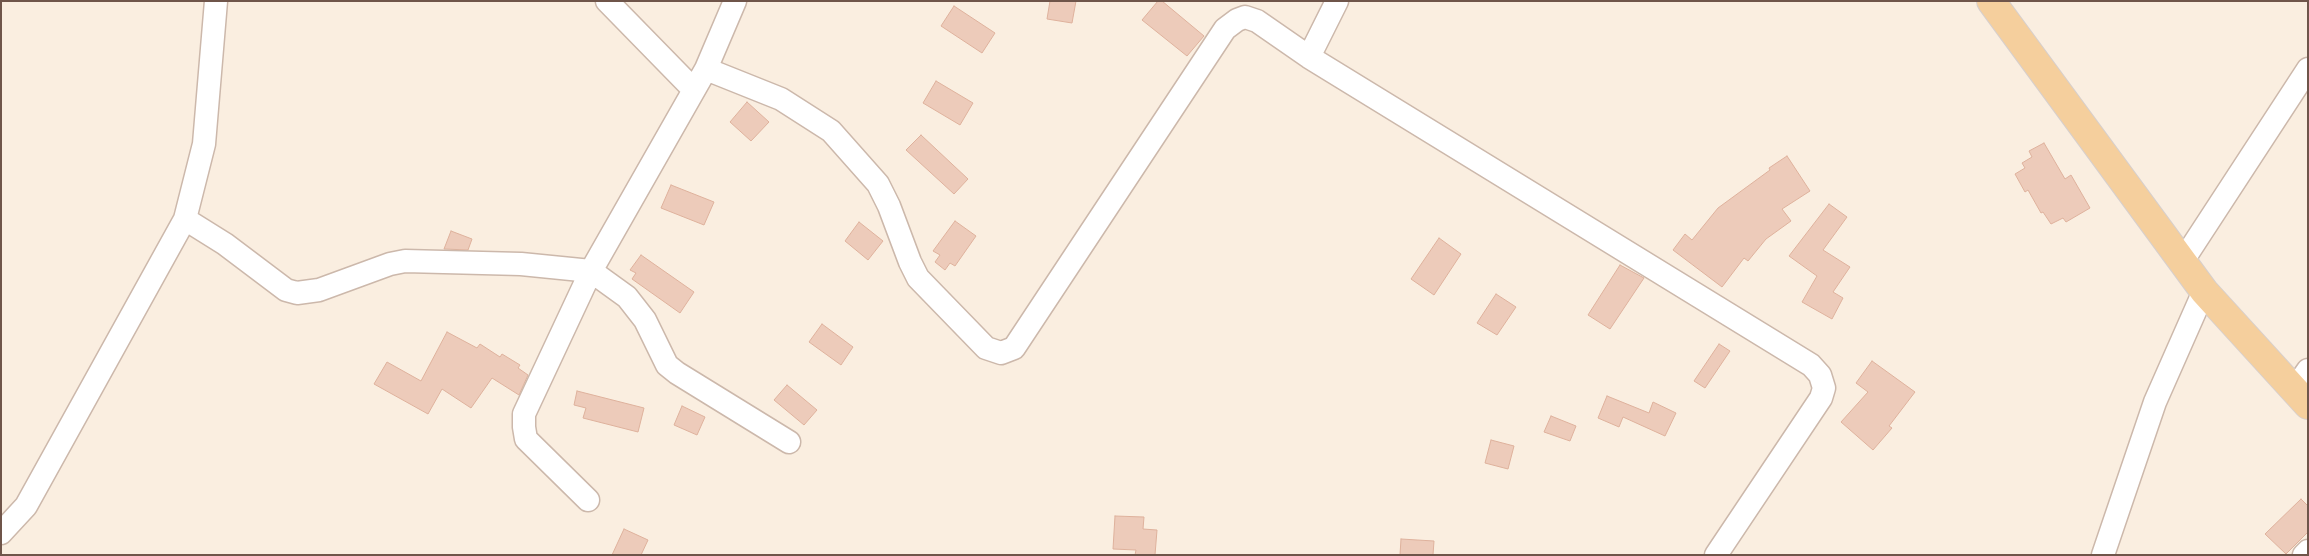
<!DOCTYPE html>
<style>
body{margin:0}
#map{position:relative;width:2309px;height:556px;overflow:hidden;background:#faeee0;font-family:Overpass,sans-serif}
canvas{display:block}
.frame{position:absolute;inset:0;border:2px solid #6f554a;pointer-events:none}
</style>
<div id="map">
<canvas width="2309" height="556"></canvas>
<div class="frame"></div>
</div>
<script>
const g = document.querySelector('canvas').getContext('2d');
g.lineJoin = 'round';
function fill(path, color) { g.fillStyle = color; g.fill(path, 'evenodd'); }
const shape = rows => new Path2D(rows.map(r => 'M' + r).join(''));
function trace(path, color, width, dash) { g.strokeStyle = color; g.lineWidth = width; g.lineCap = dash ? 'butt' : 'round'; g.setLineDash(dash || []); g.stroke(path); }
const building = shape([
 [1050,1,1076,1,1072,23,1047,19,1050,1],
 [1158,1,1162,1,1204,36,1187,56,1142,20,1158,1],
 [954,6,995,33,982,53,941,26,954,6],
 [936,81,973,103,960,125,923,103,936,81],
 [747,102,769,122,751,141,730,122,747,102],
 [921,135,968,179,954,194,906,150,921,135],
 [2044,143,2065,179,2071,175,2090,208,2066,222,2063,218,2051,224,2043,212,2041,213,2028,190,2025,192,2015,174,2025,168,2022,163,2032,157,2029,151,2044,143],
 [1787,156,1810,191,1782,209,1791,221,1766,239,1748,261,1744,258,1722,287,1673,250,1685,234,1692,240,1718,208,1770,170,1769,168,1787,156],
 [671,185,714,202,704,225,661,208,671,185],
 [1829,204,1847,217,1823,250,1850,267,1833,292,1843,298,1832,319,1802,302,1817,276,1789,256,1829,204],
 [955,221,976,236,955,266,950,263,945,270,935,262,940,255,933,251,955,221],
 [859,222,883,241,868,260,845,241,859,222],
 [451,231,472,239,468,250,444,249,451,231],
 [1439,238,1461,254,1434,295,1411,279,1439,238],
 [641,255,694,292,680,313,632,279,636,273,630,270,641,255],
 [1620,265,1644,278,1610,329,1588,315,1620,265],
 [1496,294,1516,307,1497,335,1477,323,1496,294],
 [822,324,853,347,841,365,809,342,822,324],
 [447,332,477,348,480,344,500,357,502,354,520,365,518,368,528,375,519,395,492,378,471,408,442,389,428,414,374,384,387,362,421,381,447,332],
 [1719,344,1730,351,1705,388,1694,381,1719,344],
 [1872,361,1915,392,1889,426,1892,428,1873,450,1841,422,1868,392,1856,383,1872,361],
 [787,385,817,410,804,425,774,400,787,385],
 [577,391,644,408,638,432,583,418,586,408,574,405,577,391],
 [1607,396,1649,413,1653,402,1676,413,1665,436,1623,417,1619,427,1598,418,1607,396],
 [682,406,705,417,697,435,674,425,682,406],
 [1551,416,1576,426,1570,441,1544,432,1551,416],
 [1491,440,1514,446,1508,469,1485,463,1491,440],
 [2301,499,2308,506,2308,532,2286,554,2265,534,2301,499],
 [1115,516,1144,517,1143,529,1157,530,1155,555,1135,555,1136,550,1113,549,1115,516],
 [624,529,648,540,641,555,612,555,624,529],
 [1401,539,1434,541,1433,555,1400,555,1401,539]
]);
fill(building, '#edcbba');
trace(building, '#deb19c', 1);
const minor = shape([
 [607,1,694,90],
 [1337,1,1309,57,1811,365,1820,375,1824,388,1821,398,1716,555],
 [706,69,781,99,831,131,878,184,889,206,910,262,918,278,986,348,1001,353,1014,348,1225,29,1237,20,1245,17,1257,21,1309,57],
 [185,219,225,244,286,290,297,293,319,290,390,264,405,261,521,264,591,271,627,297,645,320,667,365,677,373,789,442],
 [2182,262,2308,69],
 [2294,390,2308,370],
 [588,500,526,439,524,427,524,414,591,271,706,69,735,1],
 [1,533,26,506,185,219,204,144,216,1],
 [2103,555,2155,402,2204,291],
 [2304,555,2308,551]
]);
const major = shape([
 [1991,1,2204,291,2308,405]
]);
trace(minor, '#ccb8ab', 25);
trace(major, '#d7cfcc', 30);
trace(minor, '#fff', 22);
trace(major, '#f5cf9d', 28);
</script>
